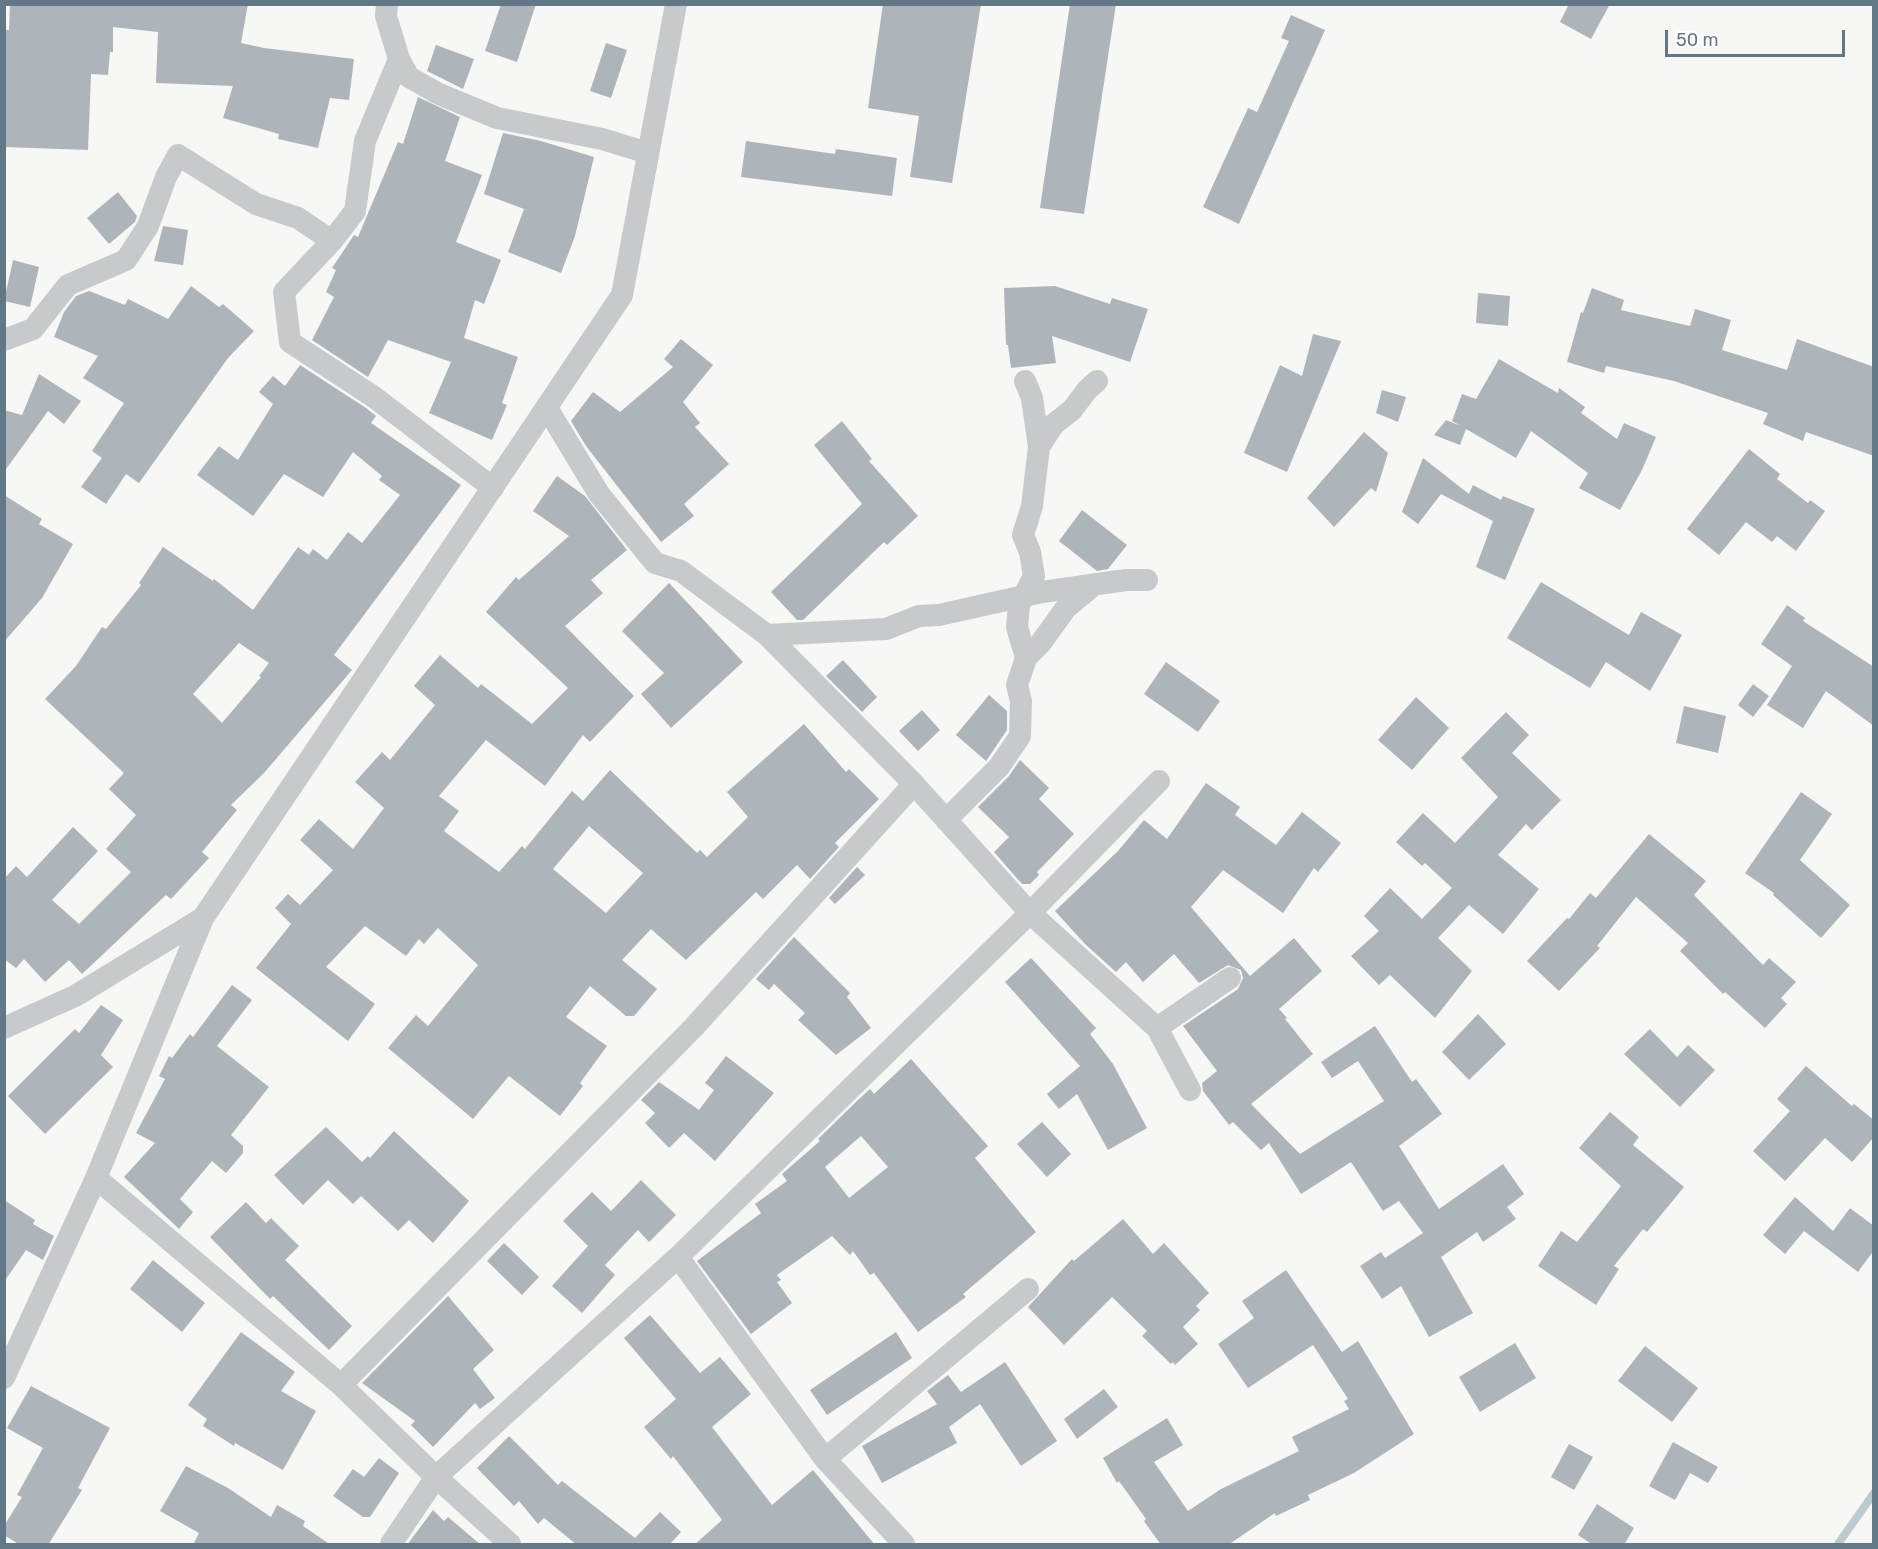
<!DOCTYPE html>
<style>
body{margin:0}
#map{position:relative;width:1878px;height:1549px;overflow:hidden;background:#f7f7f3;font-family:Rubik,sans-serif}
canvas{display:block}
.frame{position:absolute;inset:0;border:6px solid #637887;pointer-events:none}
.scale{position:absolute;left:1665px;top:30px;width:180px;height:27px;box-sizing:border-box;border:3px solid #637887;border-top:0;padding-left:8px;font-size:18px;line-height:21px;white-space:nowrap;color:#637887;-webkit-text-stroke:4px #fff;paint-order:stroke}
</style>
<div id="map">
<canvas width="1878" height="1549"></canvas>
<div class="frame"></div>
<div class="scale">50 m</div>
</div>
<script>
const g = document.querySelector('canvas').getContext('2d');
g.lineJoin = 'round';
const shape = rows => new Path2D(rows.map(r => 'M' + r).join(''));
function trace(path, color, width, dash) { g.strokeStyle = color; g.lineWidth = width; g.lineCap = dash ? 'butt' : 'round'; g.setLineDash(dash || []); g.stroke(path); }
function fill(path, color) { g.fillStyle = color; g.fill(path, 'evenodd'); }
trace(shape([
 [1838,1544,1874,1493]
]), '#bdcace', 8);
fill(shape([
 [10,4,248,4,241,43,264,48,354,59,349,100,330,98,318,148,278,139,279,134,223,118,233,86,156,83,158,32,113,27,113,52,110,52,108,75,91,74,88,150,4,147,4,30,9,30],
 [501,4,536,4,517,62,485,51],
 [883,4,981,4,952,183,910,177,919,116,868,108],
 [1070,4,1116,4,1084,214,1040,208],
 [1569,4,1610,4,1591,39,1560,22],
 [1291,15,1325,30,1239,224,1203,207,1248,108,1257,112,1289,41,1281,38],
 [606,43,627,50,611,98,590,91],
 [436,45,474,59,463,89,427,71],
 [418,97,460,117,445,161,482,175,456,242,501,260,484,304,475,300,464,338,518,357,502,403,507,405,492,440,429,413,451,362,388,340,368,377,312,340,334,297,326,292,336,270,332,268,354,235,358,237,398,142,403,144],
 [503,133,541,141,594,157,575,236,561,273,508,252,524,209,484,194],
 [746,141,835,154,836,149,897,158,892,196,741,177],
 [118,192,137,216,135,222,109,244,87,218],
 [163,226,188,230,183,265,154,261],
 [13,260,39,267,30,307,4,301],
 [191,286,219,307,223,304,254,331,228,358,139,483,126,474,106,504,81,487,102,458,92,451,124,403,83,378,98,356,54,337,64,312,76,296,89,291,125,305,128,299,168,319],
 [1055,286,1110,304,1112,298,1148,309,1130,362,1052,336,1056,363,1011,368,1008,345,1006,345,1004,288],
 [1592,288,1624,300,1621,310,1690,326,1695,309,1731,320,1722,350,1787,370,1797,339,1874,367,1874,456,1806,432,1803,441,1763,424,1768,413,1674,381,1606,366,1604,373,1567,362,1581,312,1583,313],
 [1478,293,1510,296,1508,326,1476,323],
 [1313,334,1341,341,1287,472,1244,453,1280,365,1302,376],
 [681,339,713,365,683,402,700,423,695,427,729,464,684,504,694,516,661,542,586,446,571,421,593,392,620,412,673,367,664,359],
 [1499,359,1558,393,1559,388,1585,407,1581,413,1617,439,1624,423,1656,437,1642,470,1620,510,1579,488,1588,473,1531,431,1516,458,1466,429,1460,445,1434,435,1446,420,1461,426,1452,421,1462,394,1476,399],
 [300,365,366,408,376,416,371,423,461,485,334,655,352,670,264,773,231,805,237,810,202,852,209,858,171,899,166,895,82,974,69,960,45,982,24,959,16,968,4,959,4,879,16,866,27,877,73,827,98,851,52,900,79,924,131,872,106,849,136,815,109,789,124,773,45,699,76,666,102,627,106,629,141,585,139,583,163,547,213,581,214,579,253,610,298,547,309,555,313,549,327,560,348,532,362,543,400,495,379,480,382,476,353,452,323,497,284,474,253,516,197,475,219,446,238,460,273,404,259,392,273,376,285,386],
 [239,643,269,663,259,676,261,677,222,723,193,694],
 [39,374,81,401,64,424,48,411,4,472,4,410,22,415],
 [1382,390,1406,397,1398,422,1376,413],
 [842,421,872,459,869,461,918,516,887,545,884,542,803,620,797,620,771,592,862,504,814,445],
 [1364,432,1388,453,1376,492,1371,488,1334,527,1307,498],
 [1749,449,1780,474,1777,479,1808,503,1810,500,1825,511,1796,551,1777,536,1772,542,1746,522,1719,555,1687,529],
 [1423,458,1469,494,1473,485,1501,500,1503,496,1535,509,1505,580,1476,567,1493,521,1441,494,1418,524,1402,512],
 [557,476,585,496,627,550,591,580,603,593,565,626,634,696,590,742,583,735,545,786,486,740,439,796,459,811,444,831,499,872,522,846,525,849,572,791,583,801,610,770,697,853,700,850,707,857,748,817,727,792,804,724,846,772,849,769,879,799,835,843,839,847,810,879,797,865,763,899,756,892,686,960,651,929,622,960,657,989,634,1016,626,1016,590,986,566,1017,607,1046,580,1083,583,1086,560,1116,509,1076,473,1119,388,1048,416,1015,428,1026,478,965,438,928,424,944,419,939,406,956,365,926,326,967,375,1004,348,1041,256,968,291,924,275,908,288,894,300,905,333,870,300,840,319,819,353,849,384,808,355,782,382,752,390,760,435,705,414,686,440,655,478,688,481,684,532,724,568,688,486,612,516,577,519,580,569,536,533,511],
 [589,826,643,873,606,913,553,869],
 [4,495,42,519,39,524,73,544,42,598,4,642],
 [1082,510,1127,545,1108,569,1097,571,1059,541],
 [1541,582,1629,635,1641,612,1682,635,1650,691,1606,662,1590,688,1507,638],
 [669,583,743,662,671,728,641,694,664,673,622,631],
 [1787,605,1805,618,1803,621,1874,667,1874,726,1826,691,1803,728,1767,705,1792,666,1761,644],
 [843,660,877,697,862,712,826,676],
 [1166,662,1220,701,1198,732,1144,694],
 [1753,684,1769,696,1753,717,1738,705],
 [989,695,1007,711,1007,730,986,761,956,735],
 [1416,697,1449,728,1412,770,1378,740],
 [1684,706,1726,716,1718,753,1676,743],
 [922,710,940,730,918,751,899,731],
 [1506,712,1529,735,1512,753,1561,800,1532,830,1526,824,1498,855,1539,889,1503,934,1469,905,1438,938,1472,971,1435,1018,1390,975,1379,985,1351,956,1379,931,1364,916,1390,888,1422,919,1452,888,1425,863,1422,866,1396,842,1423,813,1455,843,1498,797,1461,758],
 [1020,760,1049,788,1039,799,1074,834,1037,872,1039,875,1030,884,1022,884,994,852,1009,837,978,807,1009,776],
 [1206,783,1240,807,1235,815,1276,845,1302,812,1341,843,1318,872,1314,868,1283,913,1223,870,1191,907,1250,976,1294,938,1322,971,1279,1009,1287,1018,1285,1019,1313,1054,1251,1104,1300,1154,1384,1101,1358,1061,1332,1078,1321,1062,1375,1026,1412,1082,1416,1079,1442,1114,1399,1146,1439,1209,1503,1164,1524,1194,1507,1207,1516,1219,1483,1242,1477,1232,1441,1257,1473,1313,1429,1337,1401,1286,1382,1299,1360,1266,1381,1252,1385,1258,1423,1233,1399,1201,1383,1211,1351,1162,1301,1194,1269,1143,1261,1150,1233,1122,1229,1125,1203,1091,1202,1083,1217,1071,1183,1026,1238,989,1243,978,1241,970,1228,965,1199,983,1174,954,1143,982,1126,962,1116,972,1085,944,1055,911,1118,851,1144,820,1167,839],
 [1801,792,1832,814,1800,860,1850,905,1821,938,1773,895,1774,893,1745,873],
 [1649,834,1706,881,1694,895,1763,965,1769,958,1796,982,1781,998,1787,1004,1765,1028,1725,992,1723,994,1680,951,1688,943,1636,897,1597,946,1600,948,1559,991,1527,961,1567,918,1569,919,1590,893,1596,898],
 [857,867,865,875,835,904,829,898],
 [794,937,850,993,847,997,871,1028,836,1055,798,1020,805,1013,774,984,769,990,756,979],
 [1031,958,1096,1028,1090,1034,1113,1064,1147,1128,1108,1150,1077,1094,1059,1109,1047,1094,1080,1066,1005,982],
 [232,985,252,1000,217,1046,269,1087,231,1135,243,1146,243,1153,226,1173,212,1161,180,1199,193,1212,179,1229,124,1177,155,1143,136,1133,165,1079,159,1076,169,1056,172,1058,190,1034,193,1037],
 [101,1005,123,1020,101,1055,113,1067,45,1134,8,1096,75,1029,79,1033],
 [1478,1014,1506,1044,1469,1080,1442,1052],
 [1650,1029,1677,1057,1688,1045,1715,1070,1680,1107,1624,1054],
 [726,1056,774,1093,715,1161,684,1133,669,1148,645,1123,655,1113,641,1100,659,1082,699,1110,714,1090,705,1083],
 [911,1059,988,1146,975,1158,1036,1232,963,1294,966,1297,918,1332,874,1273,870,1275,853,1251,850,1255,832,1236,777,1275,781,1280,777,1282,792,1303,751,1334,697,1261,761,1213,755,1204,787,1181,782,1174,820,1141,818,1139,859,1099,870,1089,874,1094],
 [861,1136,888,1167,849,1198,825,1167],
 [1806,1066,1852,1106,1854,1104,1874,1120,1874,1137,1852,1162,1825,1138,1785,1181,1753,1151,1790,1111,1777,1099],
 [1610,1112,1639,1137,1633,1145,1684,1187,1647,1232,1643,1229,1614,1266,1619,1269,1596,1305,1538,1266,1561,1231,1577,1242,1621,1186,1579,1148],
 [1042,1122,1071,1154,1047,1177,1017,1144],
 [326,1127,362,1162,368,1156,370,1158,394,1131,469,1201,433,1243,409,1220,398,1231,361,1196,353,1204,328,1180,303,1205,274,1175],
 [641,1180,676,1215,649,1242,638,1230,605,1265,615,1275,582,1313,552,1286,588,1246,563,1221,592,1192,611,1211],
 [1795,1197,1833,1231,1850,1208,1874,1226,1874,1250,1858,1272,1804,1231,1785,1254,1763,1235],
 [4,1200,35,1220,33,1224,54,1236,43,1260,26,1250,4,1282],
 [246,1202,266,1223,271,1218,299,1246,285,1260,352,1326,329,1350,273,1296,270,1299,210,1237],
 [1123,1219,1153,1254,1164,1243,1209,1293,1196,1306,1200,1310,1183,1327,1198,1344,1175,1365,1173,1362,1171,1364,1142,1336,1147,1331,1112,1297,1064,1345,1028,1307,1072,1259,1074,1261],
 [504,1243,539,1277,522,1295,487,1261],
 [153,1260,205,1303,182,1332,130,1289],
 [1286,1270,1342,1352,1358,1341,1414,1434,1354,1473,1308,1495,1310,1500,1276,1516,1275,1513,1228,1545,1161,1545,1144,1521,1146,1519,1119,1481,1117,1483,1103,1458,1167,1418,1183,1445,1154,1462,1188,1511,1221,1489,1299,1451,1292,1437,1349,1409,1344,1401,1348,1399,1313,1345,1248,1388,1218,1344,1254,1318,1242,1301],
 [448,1296,494,1350,473,1369,495,1398,480,1409,475,1403,433,1447,411,1425,415,1421,362,1383],
 [650,1315,700,1373,720,1357,751,1394,712,1427,772,1505,813,1470,875,1545,694,1545,722,1520,673,1456,671,1459,644,1427,676,1399,624,1338],
 [241,1332,295,1372,281,1391,316,1411,283,1470,235,1443,234,1446,203,1426,207,1419,188,1405],
 [896,1332,912,1358,827,1415,810,1390],
 [1515,1343,1536,1378,1480,1412,1459,1377],
 [1645,1346,1698,1388,1672,1422,1618,1381],
 [1005,1362,1057,1441,1021,1466,980,1404,949,1427,957,1443,882,1483,862,1446,937,1404,927,1391,948,1375,961,1392],
 [31,1386,110,1428,78,1488,82,1490,48,1545,20,1545,4,1535,4,1526,22,1497,17,1495,43,1448,7,1428],
 [1104,1389,1118,1407,1077,1439,1064,1419],
 [509,1436,558,1485,562,1481,635,1538,660,1512,681,1532,669,1545,577,1545,544,1518,538,1524,519,1501,514,1506,477,1468],
 [1673,1442,1718,1467,1708,1483,1690,1473,1675,1500,1649,1486],
 [1569,1444,1593,1457,1574,1490,1551,1477],
 [379,1458,399,1473,370,1517,363,1517,333,1496,353,1469,364,1477],
 [186,1466,228,1488,271,1517,277,1505,305,1521,303,1526,331,1545,193,1545,199,1533,160,1511],
 [1597,1504,1634,1528,1624,1545,1593,1545,1578,1535],
 [433,1510,444,1521,448,1517,481,1545,407,1545]
]), '#adb5bb');
trace(shape([
 [387,4,386,16,399,59,409,77,439,94,497,118,602,139,648,153],
 [399,59,365,141,355,211,332,241,284,292,290,342,374,397,493,488],
 [4,340,33,329,68,285,126,260,148,226,166,177,178,155,256,204,298,218,332,241],
 [547,408,599,494,655,563,681,571,767,635,914,784,1030,913,1157,1028,1190,1090],
 [1039,447,1054,424,1072,410,1087,390,1097,381],
 [767,635,886,629,919,616,939,615,1042,592,1126,580,1147,580],
 [1026,658,1040,644,1066,608,1095,584],
 [946,820,999,767,1020,736,1021,701,1017,685,1026,658,1017,627,1019,605,1034,576,1030,552,1023,535,1032,506,1039,447,1032,398,1025,381],
 [4,1028,75,996,203,918],
 [1157,1028,1230,978],
 [96,1178,341,1385,436,1477,510,1544],
 [678,1257,825,1459,904,1544],
 [4,1378,96,1178,203,918,622,295,676,4],
 [341,1385,694,1027,914,784],
 [825,1459,1028,1289],
 [391,1544,436,1477,678,1257,1030,913,1159,781]
]), '#c6cacd', 22);
</script>
